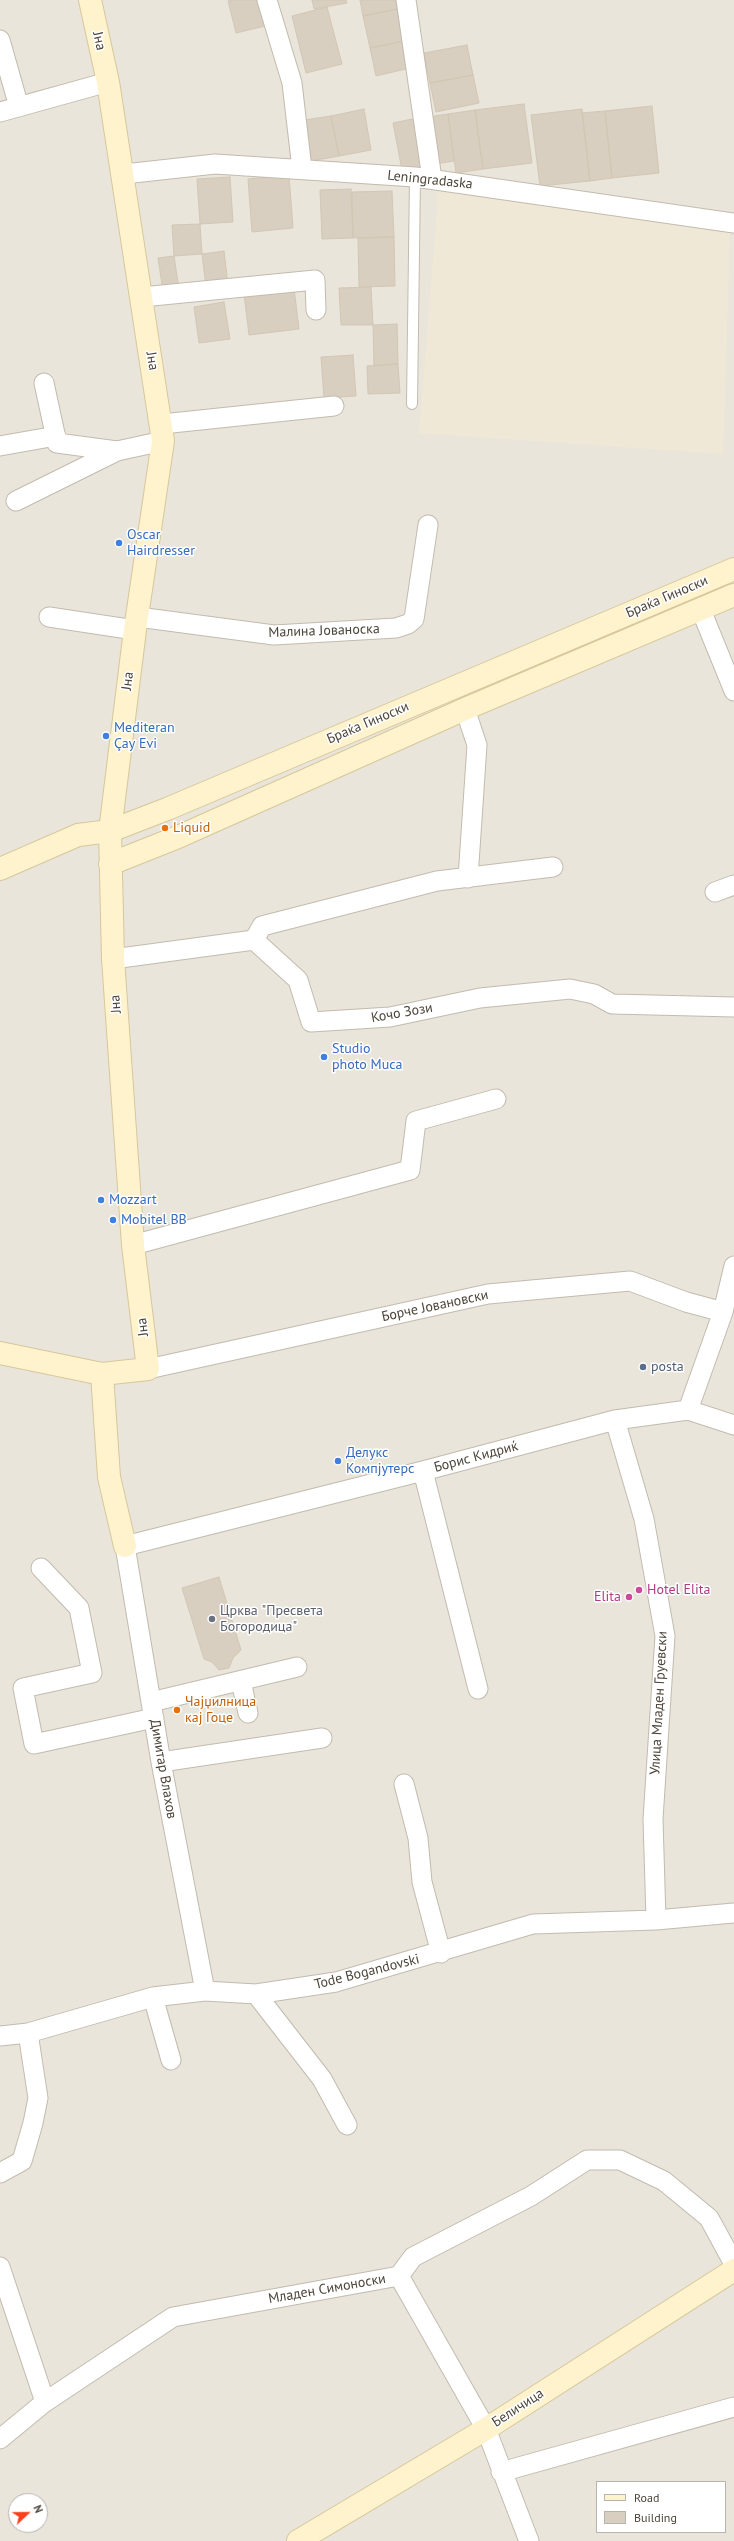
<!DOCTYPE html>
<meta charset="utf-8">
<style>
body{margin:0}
#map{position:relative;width:734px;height:2541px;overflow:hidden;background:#f6f3ec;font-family:"PT Sans",sans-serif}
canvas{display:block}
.legend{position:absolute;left:596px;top:2481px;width:130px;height:52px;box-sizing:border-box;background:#fff;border:1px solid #b7b4b0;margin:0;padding:5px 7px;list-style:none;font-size:12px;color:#4b4439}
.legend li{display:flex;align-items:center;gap:8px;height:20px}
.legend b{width:20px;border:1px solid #b7b4b0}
.north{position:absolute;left:8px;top:2493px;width:40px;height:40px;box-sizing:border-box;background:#fff;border:1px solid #b7b4b0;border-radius:50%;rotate:68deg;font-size:11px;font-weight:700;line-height:16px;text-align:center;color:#4b4439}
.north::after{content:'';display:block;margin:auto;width:14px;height:18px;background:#fc3f1d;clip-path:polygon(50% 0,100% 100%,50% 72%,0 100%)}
</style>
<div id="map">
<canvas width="734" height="2541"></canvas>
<ul class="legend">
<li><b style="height:5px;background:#fff3cd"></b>Road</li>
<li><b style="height:11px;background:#d8cfc1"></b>Building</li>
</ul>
<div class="north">N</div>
</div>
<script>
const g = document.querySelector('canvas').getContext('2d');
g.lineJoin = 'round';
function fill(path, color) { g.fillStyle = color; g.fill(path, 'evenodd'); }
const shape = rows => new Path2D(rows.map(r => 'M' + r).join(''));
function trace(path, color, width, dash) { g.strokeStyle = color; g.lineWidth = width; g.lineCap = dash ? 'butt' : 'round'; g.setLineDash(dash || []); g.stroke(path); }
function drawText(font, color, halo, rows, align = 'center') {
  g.font = font + ' "PT Sans",sans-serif'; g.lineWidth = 3; g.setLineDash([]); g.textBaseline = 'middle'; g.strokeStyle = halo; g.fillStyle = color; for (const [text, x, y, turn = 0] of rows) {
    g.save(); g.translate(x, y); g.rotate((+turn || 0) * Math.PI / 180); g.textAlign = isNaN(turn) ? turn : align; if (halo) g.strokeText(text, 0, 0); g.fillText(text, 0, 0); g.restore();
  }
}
fill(shape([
 [0,0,734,0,734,2541,0,2541],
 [597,2482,725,2482,725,2532,597,2532],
 [16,2501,40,2501,40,2525,16,2525]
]), '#eae5da');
fill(shape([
 [439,184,730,233,723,454,419,433]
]), '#efe8d6');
const building = shape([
 [232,0,259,0,265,26,236,33,228,1,232,0],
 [312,0,346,0,347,3,314,9,312,0],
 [360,0,395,0,397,9,363,16,360,0],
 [327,7,342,64,306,73,292,16,327,7],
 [397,9,404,41,370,48,363,16,397,9],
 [404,41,410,68,376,76,370,48,404,41],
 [467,45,473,75,430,83,424,53,467,45],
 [473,75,479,103,436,112,430,83,473,75],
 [524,104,532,163,483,169,475,110,524,104],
 [652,106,659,173,612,178,605,111,652,106],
 [364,109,371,150,339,156,331,116,364,109],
 [582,109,590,181,540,186,531,115,582,109],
 [475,110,483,169,456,173,448,114,475,110],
 [605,111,612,178,590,181,582,113,605,111],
 [448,114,454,161,434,164,428,117,448,114],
 [331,116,339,156,311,161,304,120,331,116],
 [417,118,426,166,402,170,393,123,417,118],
 [289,175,293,228,252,232,248,179,289,175],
 [230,177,233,222,200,224,197,179,230,177],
 [351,189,353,238,322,239,320,190,351,189],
 [392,191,394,237,353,238,352,192,392,191],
 [200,224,202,254,174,256,172,225,200,224],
 [394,237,395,286,359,287,358,238,394,237],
 [224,251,228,285,206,287,202,254,224,251],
 [174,256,179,289,163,291,158,258,174,256],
 [371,287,373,325,341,325,339,288,371,287],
 [294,288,299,329,249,335,244,294,294,288],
 [224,302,230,339,199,343,194,307,224,302],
 [397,324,398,364,374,366,373,325,397,324],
 [353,355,356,396,324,398,321,357,353,355],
 [398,364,400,393,368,394,367,366,398,364],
 [219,1577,241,1650,233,1658,229,1668,219,1670,212,1662,204,1659,182,1588,219,1577]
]);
fill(building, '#d8cfc1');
trace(building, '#d3c7b4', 1);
const lane = shape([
 [412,404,415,177]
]);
const street = shape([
 [267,0,292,83,302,169],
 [406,0,432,179],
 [0,40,19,107],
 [0,112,108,82],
 [124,174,215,164,415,177,734,223],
 [142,297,315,280,316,310],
 [44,383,57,443,117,451],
 [162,424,334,406],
 [0,446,56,436],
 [16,501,117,451,163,441],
 [701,610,734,691],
 [49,617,135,630],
 [138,617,274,635,396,628,408,624,414,619,428,525],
 [465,709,477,745,468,878],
 [715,892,734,885],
 [254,940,262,926,437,881,553,867],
 [113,959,254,940,298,980,311,1022,390,1017,480,998,570,989,594,994,612,1004,734,1007],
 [133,1245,410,1170,416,1121,496,1099],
 [148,1369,488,1294,630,1281,686,1302,723,1312],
 [688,1410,723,1312,734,1266],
 [615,1420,644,1519,665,1636,653,1819,656,1920],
 [423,1471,478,1689],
 [41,1568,79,1608,92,1673,23,1688,34,1744,154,1718],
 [241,1681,248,1713],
 [151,1702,297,1667],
 [161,1762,322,1738],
 [404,1784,418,1838,422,1882,441,1953],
 [205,1991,161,1762,125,1546,423,1471,615,1420,688,1410,734,1425],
 [256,1994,322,2079,347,2125],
 [153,1997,171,2060],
 [0,2036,28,2033,153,1997,205,1991,256,1994,336,1982,533,1924,656,1920,734,1913],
 [0,2173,22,2161,33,2123,38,2098,28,2033],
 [0,2267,45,2402],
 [399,2276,486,2429,529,2541],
 [0,2439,45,2402,173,2317,399,2276,413,2257,531,2196,587,2160,620,2160,664,2181,709,2218,734,2264],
 [501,2472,734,2407]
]);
const secondary = shape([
 [110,864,178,837,465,709,734,595],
 [0,869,78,835,110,831,167,809,734,569],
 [0,1353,102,1374,148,1369,133,1245,113,959,110,831,135,630,163,441,108,82,90,0],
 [102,1374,109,1477,125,1546],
 [298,2541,486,2429,734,2270]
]);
trace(lane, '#c2bbae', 12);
trace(street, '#c2bbae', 21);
trace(secondary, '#d6c79b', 24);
trace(lane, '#fff', 10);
trace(street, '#fff', 19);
trace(secondary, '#fff3cd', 22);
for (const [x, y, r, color] of [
 [119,543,4,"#3f7fe0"],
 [106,736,4,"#3f7fe0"],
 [165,828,4,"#e8710a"],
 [324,1057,4,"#3f7fe0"],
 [101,1200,4,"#3f7fe0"],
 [113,1220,4,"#3f7fe0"],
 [643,1367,4,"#5c6f8a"],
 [338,1461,4,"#3f7fe0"],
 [639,1590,4,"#d1479c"],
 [629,1597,4,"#d1479c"],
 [212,1619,4,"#6b7280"],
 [177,1710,4,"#e8710a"]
]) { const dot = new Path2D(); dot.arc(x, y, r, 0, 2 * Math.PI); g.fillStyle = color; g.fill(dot); trace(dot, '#fff', 1.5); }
drawText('14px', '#4b4439', '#fff', [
 ["Јна",99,41,77],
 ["Leningradaska",430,180,6],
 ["Јна",152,361,81],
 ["Браќа Гиноски",667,597,-23],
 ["Малина Јованоска",324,631,-2],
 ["Јна",128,681,-83],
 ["Браќа Гиноски",368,723,-23],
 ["Јна",116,1004,-94],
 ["Кочо Зози",402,1013,-10],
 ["Борче Јовановски",435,1306,-12],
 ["Јна",143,1327,-97],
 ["Борис Кидриќ",476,1457,-15],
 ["Улица Младен Груевски",659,1703,-87],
 ["Димитар Влахов",163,1769,80],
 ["Tode Bogandovski",367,1972,-14],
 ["Младен Симоноски",327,2289,-10],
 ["Беличица",518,2408,-33]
]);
drawText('14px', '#366cbe', '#fff', [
 ["Oscar",127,535],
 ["Hairdresser",127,551],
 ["Mediteran",114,728],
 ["Çay Evi",114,744],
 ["Studio",332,1049],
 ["photo Muca",332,1065],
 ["Mozzart",109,1200],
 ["Mobitel BB",121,1220],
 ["Делукс",346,1453],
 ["Компјутерс",346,1469]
], 'left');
drawText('14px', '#c56008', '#fff', [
 ["Liquid",173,828],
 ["Чајџилница",185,1702],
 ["кај Гоце",185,1718]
], 'left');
drawText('14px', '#4e5e75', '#fff', [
 ["posta",651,1367]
], 'left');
drawText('14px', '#b23c85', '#fff', [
 ["Hotel Elita",647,1590],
 ["Elita",621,1597,"right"]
], 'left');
drawText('14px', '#5b616d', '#fff', [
 ["Црква \"Пресвета",220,1611],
 ["Богородица\"",220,1627]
], 'left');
</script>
